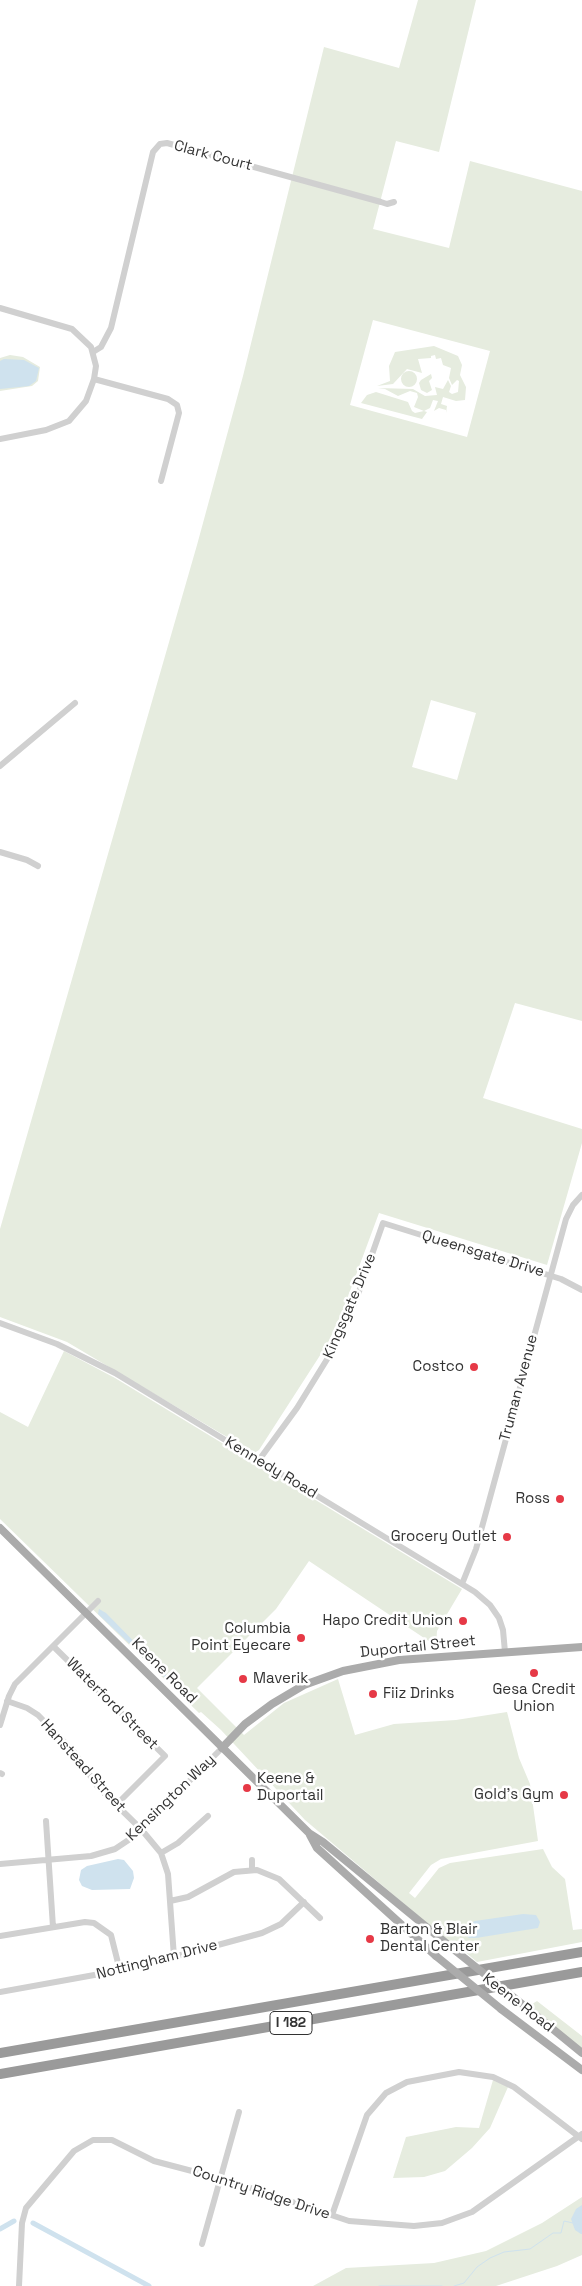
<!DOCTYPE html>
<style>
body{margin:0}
canvas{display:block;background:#fff}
</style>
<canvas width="582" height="2286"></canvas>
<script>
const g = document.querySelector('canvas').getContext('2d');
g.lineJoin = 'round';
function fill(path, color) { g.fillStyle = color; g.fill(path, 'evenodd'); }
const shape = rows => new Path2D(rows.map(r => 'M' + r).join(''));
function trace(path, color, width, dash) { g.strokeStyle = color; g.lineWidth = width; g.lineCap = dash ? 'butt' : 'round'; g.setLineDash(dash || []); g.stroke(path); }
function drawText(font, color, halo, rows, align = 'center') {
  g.font = font + ' "Space Grotesk",sans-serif'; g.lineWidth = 5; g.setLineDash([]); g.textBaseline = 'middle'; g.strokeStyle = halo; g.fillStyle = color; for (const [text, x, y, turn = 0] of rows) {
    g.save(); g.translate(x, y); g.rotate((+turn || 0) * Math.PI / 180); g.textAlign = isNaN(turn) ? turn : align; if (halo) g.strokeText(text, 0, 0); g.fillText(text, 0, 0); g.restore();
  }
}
fill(shape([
 [418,0,476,0,439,152,396,141,373,229,449,248,470,161,582,191,582,1021,515,1003,483,1098,582,1129,582,1143,547,1265,379,1213,343,1310,328,1343,259,1450,254,1453,67,1342,0,1317,0,1229,197,545,243,376,324,47,399,68],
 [373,320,490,351,467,437,350,405],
 [431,700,476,713,457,780,412,767],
 [434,346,458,356,462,365,460,375,466,387,465,400,456,401,443,397,441,404,447,406,446,413,446,410,439,408,434,411,438,401,433,400,430,408,424,411,427,412,422,419,361,403,367,395,376,392,408,402,412,411,415,413,424,411,414,407,418,397,417,393,410,391,398,396,385,389,378,388,413,389,425,396,437,395,435,387,443,389,448,380,451,386,449,392,452,394,458,392,459,381,457,380,452,385,449,378,451,368,443,365,441,358,436,359,435,355,431,356,431,358,418,359,422,373,407,369,393,384,377,386,390,381,389,366,395,352],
 [10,355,23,357,40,367,38,381,32,386,0,391,0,358],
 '401 379a8 8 0 1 1 16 0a8 8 0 1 1-16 0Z',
 [431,374,432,378,429,381,432,390,427,393,421,390,419,383,421,380],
 [64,1351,115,1378,462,1589,437,1631,436,1646,309,1561,276,1609,197,1688,244,1735,284,1703,338,1679,355,1735,394,1724,456,1720,507,1712,519,1758,530,1784,538,1841,441,1859,431,1865,409,1893,415,1898,439,1868,450,1863,543,1849,552,1867,565,1879,573,1930,582,1929,582,1942,477,1962,457,1945,455,1947,305,1820,221,1730,201,1712,199,1713,0,1519,0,1412,28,1427],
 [537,2001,582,2036,582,2049,529,2006],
 [493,2080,508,2087,490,2128,472,2148,445,2171,424,2177,393,2178,406,2137,456,2127,479,2128],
 [582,2197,582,2255,557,2266,496,2286,313,2286,346,2268,434,2263,486,2251,542,2223]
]), '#e6ecdf');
fill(shape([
 [4,359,24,360,39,368,36,381,29,386,0,389,0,361],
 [99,1609,106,1613,151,1659,150,1663,98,1614],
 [164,1673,191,1698,194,1702,190,1702,165,1678,163,1676],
 [118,1859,124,1860,133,1871,134,1878,130,1889,92,1890,82,1886,79,1880,81,1870,87,1866],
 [523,1914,536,1915,540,1922,538,1928,476,1938,469,1938,460,1929,475,1921],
 [582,2205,582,2234,581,2234,575,2230,571,2219,576,2209]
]), '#cfe2ee');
trace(shape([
 [379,2286,442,2286],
 [454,2286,464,2283,477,2267,490,2258,504,2252,530,2249,553,2233,561,2233,564,2221,573,2223]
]), '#cfe2ee', 1);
trace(shape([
 [33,2223,149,2286],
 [0,2229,14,2221]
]), '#cfe2ee', 5);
trace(shape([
 [0,308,72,329,91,347,96,366,94,379,86,401,69,421,46,430,0,439],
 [93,352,101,347,111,328,153,152,160,144,167,143,381,202,387,204,394,202],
 [94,379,168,399,177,405,179,413,161,481],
 [0,766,75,703],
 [0,852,27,860,38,866],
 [0,1323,57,1344,115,1373,475,1592,490,1605,499,1618,503,1630,505,1652],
 [259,1460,297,1408,334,1348,356,1300,383,1223,561,1279,582,1290],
 [462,1584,476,1549,566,1219,573,1205,582,1195],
 [53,1646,165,1756,116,1805],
 [7,1701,27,1708,38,1715,74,1752,98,1787,141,1829,161,1853,168,1874,174,1957],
 [0,1725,9,1696,15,1684,98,1601],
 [0,1773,2,1774],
 [46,1821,53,1927],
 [161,1853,178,1843,208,1816],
 [0,1864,91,1856,115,1849,136,1835,222,1748],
 [252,1869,252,1860],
 [170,1901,188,1897,234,1872,257,1870,279,1879,320,1918],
 [0,1936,85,1922,94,1923,111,1935,120,1971],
 [0,1992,133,1968,262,1933,281,1924,304,1902],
 [332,2215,367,2115,386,2093,407,2082,459,2072,493,2077,514,2087,582,2139],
 [202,2244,239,2112],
 [19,2286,22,2223,26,2208,74,2151,93,2140,112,2140,154,2161,230,2181,349,2221,414,2226,442,2223,472,2212,582,2134]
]), '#d0d0d0', 6);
trace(shape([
 [0,1528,309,1833,323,1842,452,1948],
 [222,1748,245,1724,272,1704,304,1685,343,1671,399,1660,582,1647],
 [310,1835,317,1848,436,1956],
 [527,2008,582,2053],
 [501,2009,582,2070]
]), '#ababab', 8);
trace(shape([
 [0,2053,582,1952],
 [0,2074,582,1972]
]), '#9a9a9a', 10);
trace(shape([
 [452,1948,527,2008],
 [436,1956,501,2009]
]), '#ababab', 8);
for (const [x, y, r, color] of [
 [474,1367,5,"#e63946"],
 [560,1499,5,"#e63946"],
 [507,1537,5,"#e63946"],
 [463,1621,5,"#e63946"],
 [301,1638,5,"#e63946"],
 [534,1673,5,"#e63946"],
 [243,1679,5,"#e63946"],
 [373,1694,5,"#e63946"],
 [247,1788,5,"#e63946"],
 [564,1795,5,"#e63946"],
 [370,1939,5,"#e63946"]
]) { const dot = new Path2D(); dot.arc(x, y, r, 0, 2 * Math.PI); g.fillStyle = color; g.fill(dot); trace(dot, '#fff', 2); }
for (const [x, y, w] of [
 [291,2023,42]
]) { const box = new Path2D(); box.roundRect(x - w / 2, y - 11.5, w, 23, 4); g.fillStyle = '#fff'; g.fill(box); trace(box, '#333', 1); }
drawText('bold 14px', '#333', null, [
 ["I 182",291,2023]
]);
drawText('15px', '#333', '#fff', [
 ["Clark Court",213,156,15],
 ["Queensgate Drive",483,1254,17],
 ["Kingsgate Drive",350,1306,-67],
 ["Truman Avenue",519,1388,-75],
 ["Kennedy Road",271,1468,31],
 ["Duportail Street",418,1647,-6],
 ["Keene Road",164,1671,45],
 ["Waterford Street",112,1704,45],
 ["Hanstead Street",83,1766,48],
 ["Kensington Way",171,1798,-44],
 ["Nottingham Drive",157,1960,-14],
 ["Keene Road",518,2003,38],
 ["Country Ridge Drive",261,2193,18]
]);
drawText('15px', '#333', '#fff', [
 ["Costco",464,1367],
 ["Ross",550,1499],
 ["Grocery Outlet",497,1537],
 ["Hapo Credit Union",453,1621],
 ["Columbia",291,1629],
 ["Point Eyecare",291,1646],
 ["Maverik",253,1679,"left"],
 ["Gesa Credit",534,1690,"center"],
 ["Union",534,1707,"center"],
 ["Fiiz Drinks",383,1694,"left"],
 ["Keene &",257,1779,"left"],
 ["Duportail",257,1796,"left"],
 ["Gold's Gym",554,1795],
 ["Barton & Blair",380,1930,"left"],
 ["Dental Center",380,1947,"left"]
], 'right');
</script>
